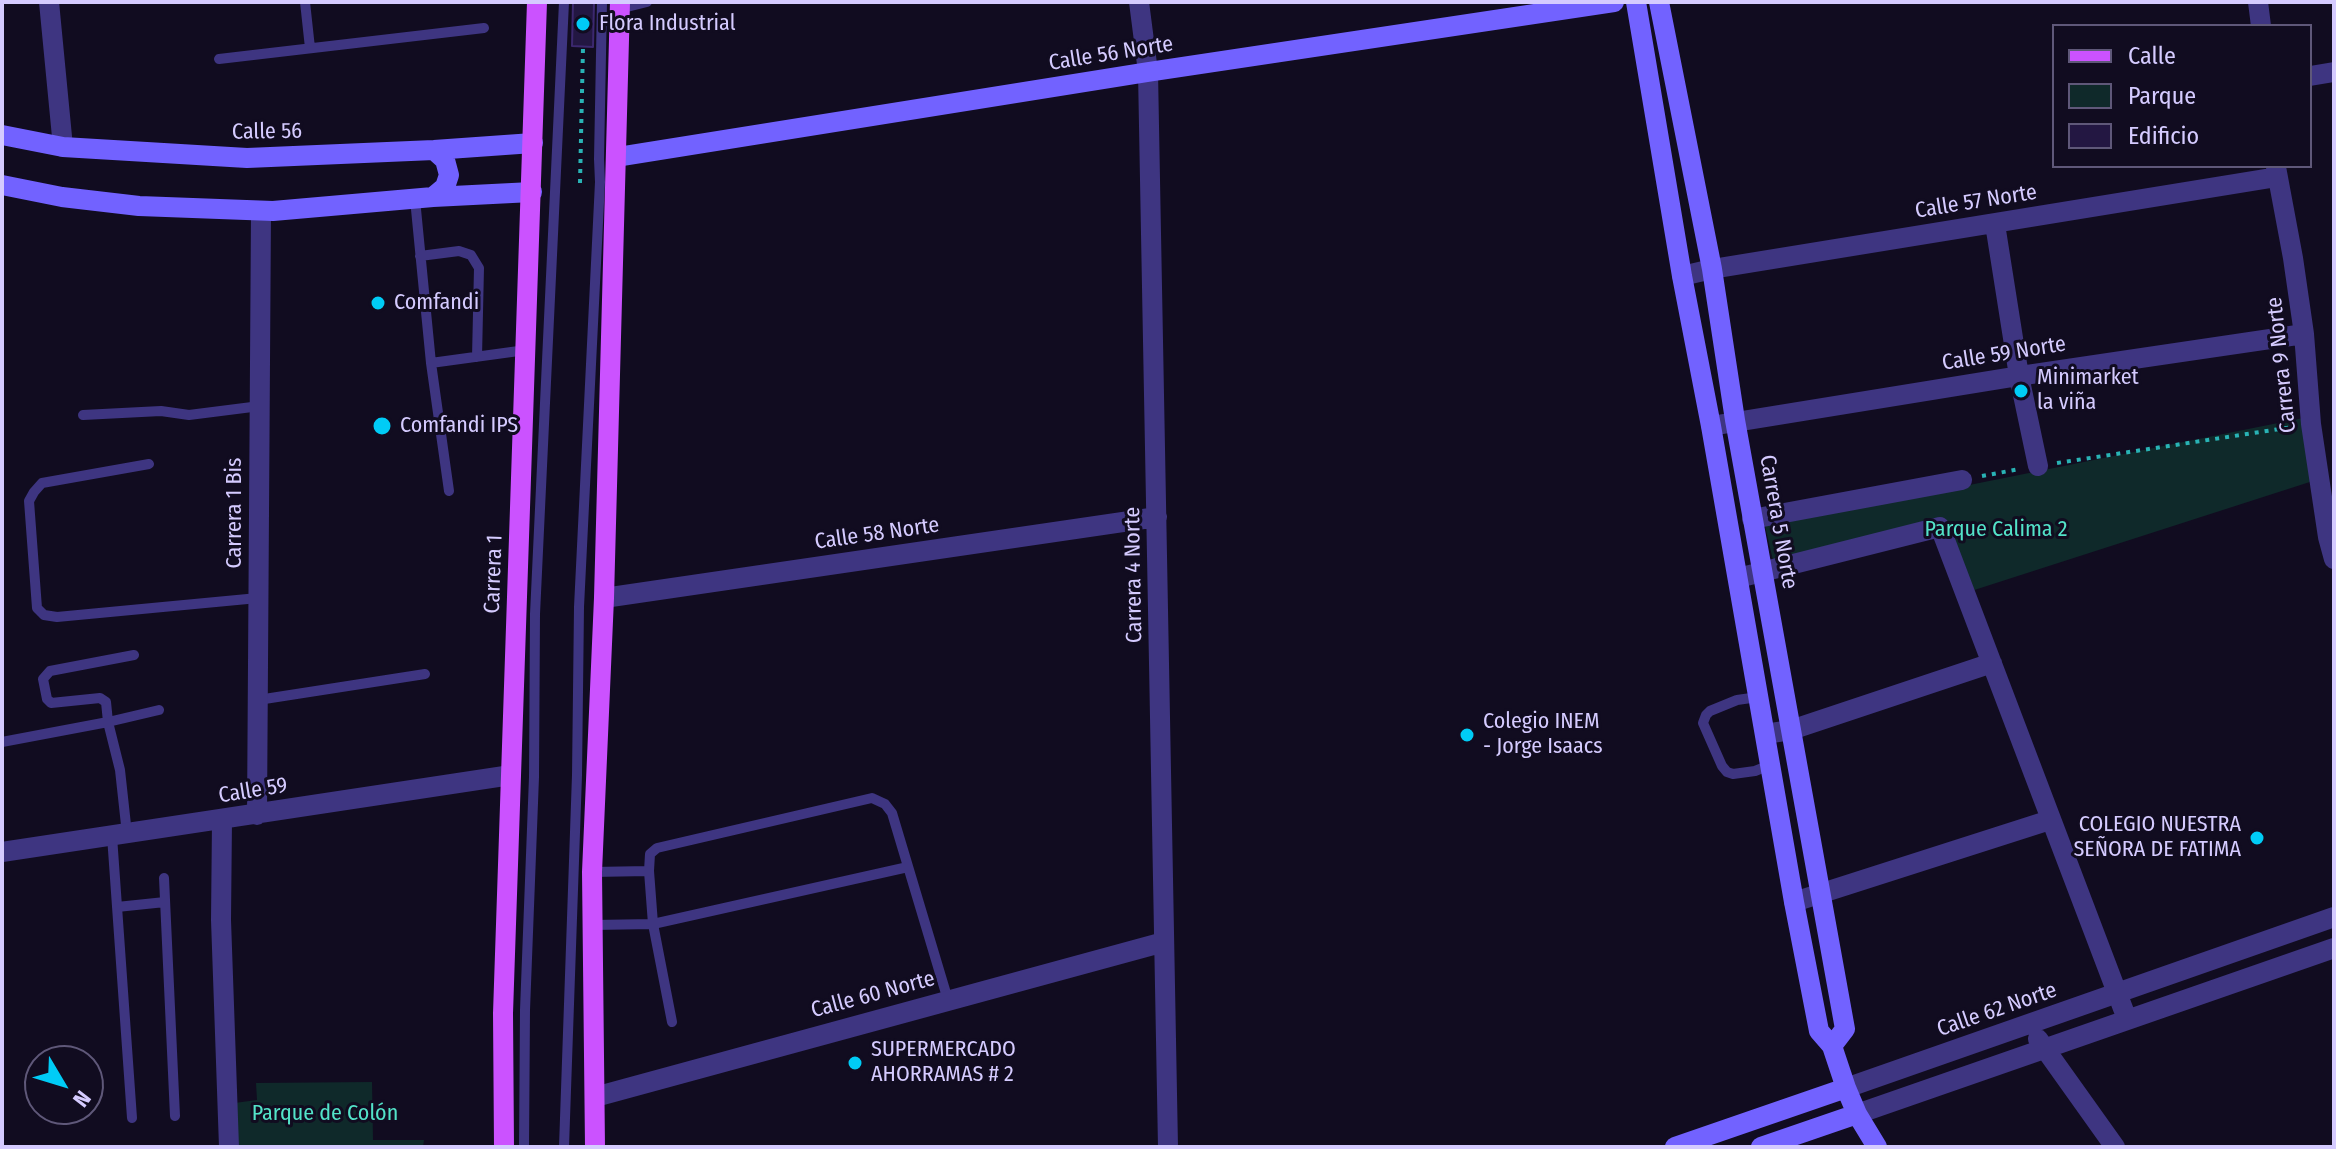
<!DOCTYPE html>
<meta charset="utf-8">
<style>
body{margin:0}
#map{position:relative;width:2336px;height:1149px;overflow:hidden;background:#110c20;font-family:"Fira Sans Condensed",sans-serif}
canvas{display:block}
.frame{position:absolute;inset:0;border:4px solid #d5cbff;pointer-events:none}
.legend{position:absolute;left:2052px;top:24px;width:260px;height:144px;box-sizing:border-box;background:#110c20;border:2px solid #5f5879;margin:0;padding:10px 14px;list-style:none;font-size:24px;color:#d5cbff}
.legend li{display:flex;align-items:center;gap:16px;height:40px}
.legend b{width:40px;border:2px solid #5f5879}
.north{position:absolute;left:24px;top:1045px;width:80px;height:80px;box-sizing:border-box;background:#110c20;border:2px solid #5f5879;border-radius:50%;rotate:128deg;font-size:22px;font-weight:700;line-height:32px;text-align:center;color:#d5cbff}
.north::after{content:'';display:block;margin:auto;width:28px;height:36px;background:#00ccf6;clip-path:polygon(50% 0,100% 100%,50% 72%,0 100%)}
</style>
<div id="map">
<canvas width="2336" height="1149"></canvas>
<div class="frame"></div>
<ul class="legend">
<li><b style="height:10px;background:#cb52ff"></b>Calle</li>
<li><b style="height:22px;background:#0f292a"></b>Parque</li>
<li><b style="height:22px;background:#231742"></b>Edificio</li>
</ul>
<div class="north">N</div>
</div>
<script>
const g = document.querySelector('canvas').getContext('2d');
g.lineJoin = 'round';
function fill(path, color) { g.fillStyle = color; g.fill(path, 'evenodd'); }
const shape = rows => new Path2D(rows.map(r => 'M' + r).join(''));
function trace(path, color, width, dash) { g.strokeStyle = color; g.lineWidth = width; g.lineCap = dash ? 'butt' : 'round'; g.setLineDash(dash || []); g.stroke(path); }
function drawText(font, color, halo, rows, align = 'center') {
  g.font = font + ' "Fira Sans Condensed",sans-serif'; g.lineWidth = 6; g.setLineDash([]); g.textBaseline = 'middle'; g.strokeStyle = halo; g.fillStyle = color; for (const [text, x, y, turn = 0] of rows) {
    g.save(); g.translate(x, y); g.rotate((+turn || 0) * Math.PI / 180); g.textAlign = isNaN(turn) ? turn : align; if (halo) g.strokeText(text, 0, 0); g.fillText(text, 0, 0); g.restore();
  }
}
fill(shape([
 [2303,418,2316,480,1965,593,1939,527,1775,569,1765,526],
 [372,1082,373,1140,424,1140,423,1147,229,1147,227,1104,257,1100,256,1083]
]), '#0f292a');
const building = shape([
 [573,2,594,2,593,47,572,46,573,2]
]);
fill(building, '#231742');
trace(building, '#3c286f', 2);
trace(shape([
 [580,183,583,47],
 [2057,463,2293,427],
 [1982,476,2020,469]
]), '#29b3b5', 4, [4, 6]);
trace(shape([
 [305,2,310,48],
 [619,9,647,2],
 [219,59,484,28],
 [415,199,431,363,526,350],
 [420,256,459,251,471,255,479,268,477,357],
 [431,363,449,491],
 [83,415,161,411,189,415,260,406],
 [149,464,42,483,34,492,29,501,37,608,44,615,57,617,258,598],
 [1758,697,1737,700,1710,711,1706,715,1703,723,1722,766,1727,772,1733,774,1755,771,1770,765],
 [258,700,425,674],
 [2,742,108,722,159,710],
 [127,834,120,770,108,722,106,702,100,698,51,703,47,699,43,679,50,671,134,655],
 [112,836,132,1118],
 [592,872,649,871],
 [164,878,175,1116],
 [117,907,165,902],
 [593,925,653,924,908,867],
 [672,1022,653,924,649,871,650,854,657,848,872,798,885,804,892,813,948,1000],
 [524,1147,525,1010,534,777,535,614,564,2],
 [564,1147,577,775,579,607,600,182,599,159,602,2]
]), '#3e3581', 10);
trace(shape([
 [49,2,63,147],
 [1139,2,1148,72,1168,1147],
 [2258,2,2261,26],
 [2310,76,2334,72],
 [2276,167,2293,258,2304,334,2311,424,2328,537,2334,559],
 [1995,224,2019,376,2038,466],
 [1682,276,1712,269,2277,177],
 [1711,426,2019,376,2304,334],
 [1752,519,1962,480],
 [1738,578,1940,527,2127,1019],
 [604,598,1157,517],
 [1765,734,1791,730,1992,663],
 [257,815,261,211],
 [222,820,221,920,229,1147],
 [2,852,511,775],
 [1794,902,2050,820],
 [2038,1039,2115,1147],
 [1846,1088,2334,917],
 [595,1097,1164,942],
 [1857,1114,2334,948]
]), '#3e3581', 20);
trace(shape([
 [1636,2,1682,276,1711,426,1794,902,1819,1031,1832,1046,1846,1088,1857,1114,1877,1147],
 [1659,2,1712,269,1735,420,1845,1029,1832,1046],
 [2,135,63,147,247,158,434,150,533,143],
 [617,157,1148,72,1614,2],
 [2,185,62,197,139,206,273,211,433,197,532,192],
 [433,197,445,187,449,175,445,160,434,150],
 [1675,1147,1846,1088],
 [1761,1147,1857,1114]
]), '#7262ff', 20);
trace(shape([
 [504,1147,503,1013,537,2],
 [595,1147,592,872,604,598,620,2]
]), '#cb52ff', 20);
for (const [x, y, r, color] of [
 [583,24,8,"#00ccf6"],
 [378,303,8,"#00ccf6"],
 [2021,391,8,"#00ccf6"],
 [382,426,10,"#00ccf6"],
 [1467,735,8,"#00ccf6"],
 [2257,838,8,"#00ccf6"],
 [855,1063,8,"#00ccf6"]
]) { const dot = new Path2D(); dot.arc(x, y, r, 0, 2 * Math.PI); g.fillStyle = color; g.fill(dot); trace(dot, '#110c20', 3); }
drawText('22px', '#d5cbff', '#110c20', [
 ["Flora Industrial",599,24],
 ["Comfandi",394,303],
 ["Minimarket",2037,378],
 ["la viña",2037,403],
 ["Comfandi IPS",400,426],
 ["Colegio INEM",1483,722],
 ["- Jorge Isaacs",1483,747],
 ["COLEGIO NUESTRA",2241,825,"right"],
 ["SEÑORA DE FATIMA",2241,850,"right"],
 ["SUPERMERCADO",871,1050],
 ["AHORRAMAS # 2",871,1075]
], 'left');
drawText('22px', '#d5cbff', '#110c20', [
 ["Calle 56 Norte",1111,54,-9],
 ["Calle 56",267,132,-1],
 ["Calle 57 Norte",1976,202,-9],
 ["Calle 59 Norte",2004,354,-9],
 ["Carrera 9 Norte",2282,365,-96],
 ["Carrera 1 Bis",235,513,-90],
 ["Carrera 5 Norte",1778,522,80],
 ["Calle 58 Norte",877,534,-8],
 ["Carrera 1",494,574,-88],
 ["Carrera 4 Norte",1134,575,-91],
 ["Calle 59",253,791,-9],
 ["Calle 60 Norte",873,995,-15],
 ["Calle 62 Norte",1997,1010,-19]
]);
drawText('22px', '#53e3c9', '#110c20', [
 ["Parque Calima 2",1996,530],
 ["Parque de Colón",325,1114]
]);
</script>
